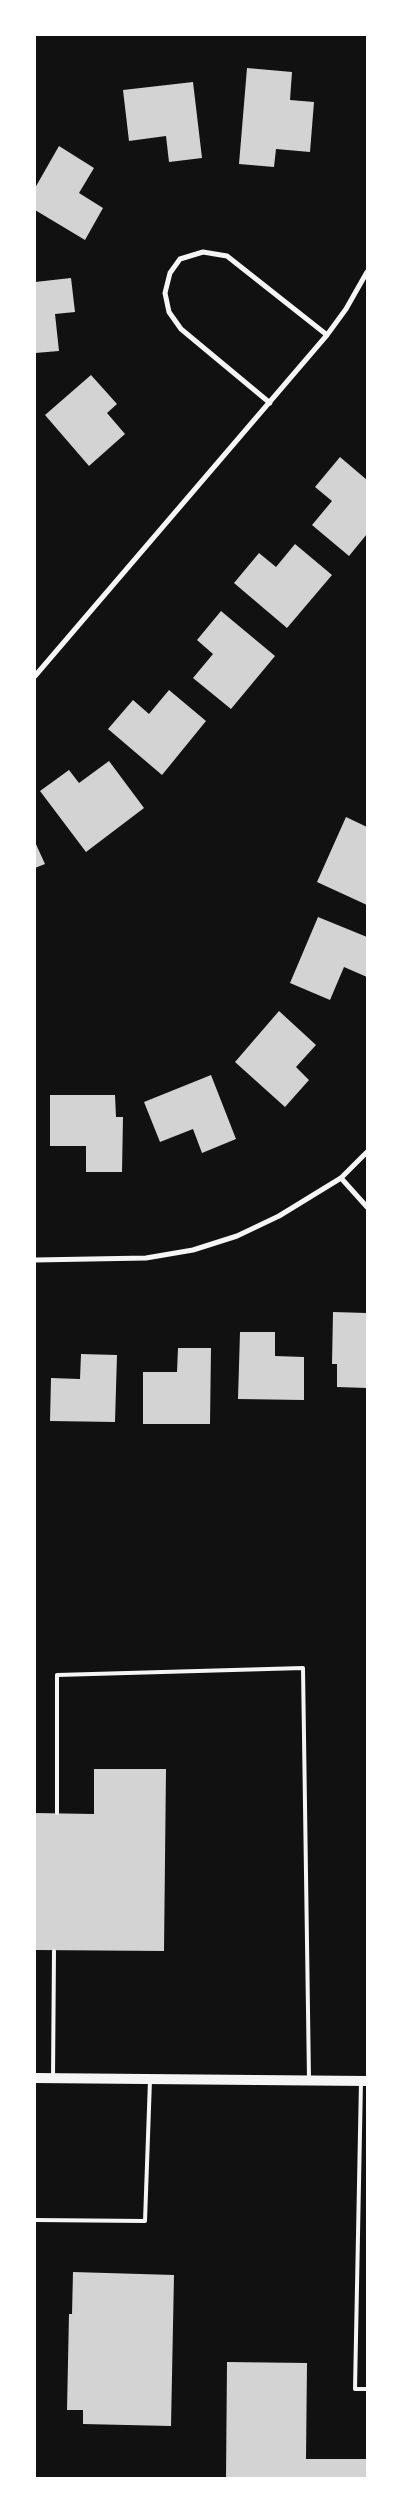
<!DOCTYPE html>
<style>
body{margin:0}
#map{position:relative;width:402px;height:2513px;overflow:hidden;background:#111;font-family:"PT Sans",sans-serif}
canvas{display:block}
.frame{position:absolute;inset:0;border:36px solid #fff;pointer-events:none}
</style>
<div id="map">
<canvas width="402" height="2513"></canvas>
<div class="frame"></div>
</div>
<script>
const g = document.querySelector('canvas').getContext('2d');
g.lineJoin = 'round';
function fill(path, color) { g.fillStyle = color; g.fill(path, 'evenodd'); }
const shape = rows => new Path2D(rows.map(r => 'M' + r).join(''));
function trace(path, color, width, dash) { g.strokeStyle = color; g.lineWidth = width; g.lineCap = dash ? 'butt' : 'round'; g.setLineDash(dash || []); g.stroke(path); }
fill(shape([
 [247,68,292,72,290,100,314,102,310,152,276,149,274,167,239,164],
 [193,82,202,158,169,162,166,136,129,141,123,90],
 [59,146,94,168,79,193,103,208,85,240,35,210,35,188],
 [71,278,75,312,55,314,59,351,35,353,35,282],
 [91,375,117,404,107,413,125,434,89,466,45,415],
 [340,457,367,480,367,534,349,556,312,525,332,501,315,487],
 [295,544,332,575,287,628,234,583,259,553,276,567],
 [221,611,275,656,231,709,193,678,213,654,197,640],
 [169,690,206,721,162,775,108,729,133,700,149,714],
 [109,761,144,808,86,852,40,791,69,770,79,783],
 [346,817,367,827,367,905,317,882],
 [35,842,45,864,35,868],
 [318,917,367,937,367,977,344,967,330,1000,290,983],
 [279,1011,316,1045,296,1067,309,1080,285,1107,235,1062],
 [211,1075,236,1139,202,1153,193,1129,160,1142,144,1102],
 [50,1095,115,1095,116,1117,123,1117,122,1172,86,1172,86,1146,50,1146],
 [333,1312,367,1313,367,1388,337,1387,337,1364,332,1364],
 [240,1332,275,1332,275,1356,304,1357,304,1400,238,1399],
 [178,1348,211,1348,210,1424,143,1424,143,1372,177,1372],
 [81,1354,117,1355,115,1422,50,1421,51,1378,80,1379],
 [94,1769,166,1769,164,1951,35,1950,35,1813,94,1814],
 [73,2272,174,2275,171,2426,83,2424,83,2410,67,2410,69,2314,72,2314],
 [227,2362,307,2363,306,2459,367,2459,367,2478,226,2478]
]), '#d3d3d3');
trace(shape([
 [57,1813,57,1675,303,1668,309,2079],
 [53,2078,54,1951],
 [361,2081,355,2389,367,2389],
 [35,2220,145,2221,150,2080]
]), '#f5f5f5', 4);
trace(shape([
 [270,403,181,329,169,312,165,293,170,273,180,259,203,252,227,256,327,335],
 [35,676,327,335,346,309,367,272],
 [341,1178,367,1207],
 [35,1260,146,1258,193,1250,237,1236,279,1216,341,1178,367,1152]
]), '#f5f5f5', 5);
trace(shape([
 [35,2078,367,2081]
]), '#f5f5f5', 10);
</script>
